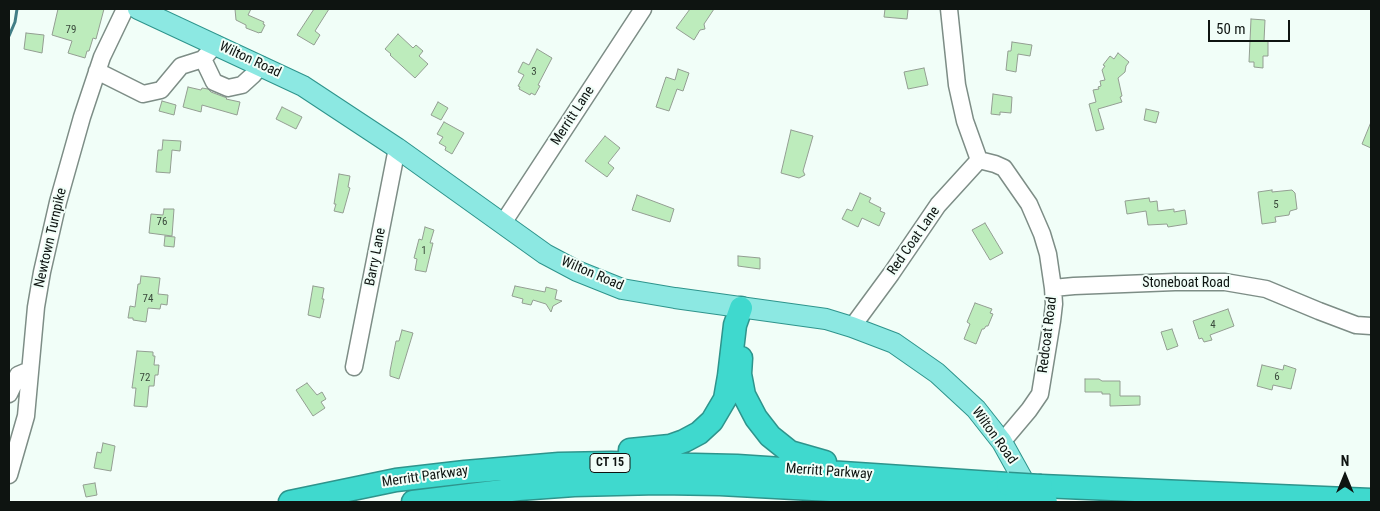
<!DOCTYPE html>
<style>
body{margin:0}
#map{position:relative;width:1380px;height:511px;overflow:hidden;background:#f1fef8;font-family:"Roboto Condensed",sans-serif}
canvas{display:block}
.frame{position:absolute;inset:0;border:10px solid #0e1411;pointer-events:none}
.north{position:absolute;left:1320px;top:451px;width:50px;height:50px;-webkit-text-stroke:4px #f1fef8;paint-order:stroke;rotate:0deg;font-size:14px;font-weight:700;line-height:20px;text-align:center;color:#0e1411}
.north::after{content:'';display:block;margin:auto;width:18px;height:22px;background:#0e1411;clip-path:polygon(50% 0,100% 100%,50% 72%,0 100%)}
.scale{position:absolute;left:1208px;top:20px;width:82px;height:22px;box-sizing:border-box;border:2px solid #0e1411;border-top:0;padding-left:6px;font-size:15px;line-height:18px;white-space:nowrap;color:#0e1411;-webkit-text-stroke:4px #f1fef8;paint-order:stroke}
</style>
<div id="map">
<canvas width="1380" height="511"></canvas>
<div class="frame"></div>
<div class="north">N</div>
<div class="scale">50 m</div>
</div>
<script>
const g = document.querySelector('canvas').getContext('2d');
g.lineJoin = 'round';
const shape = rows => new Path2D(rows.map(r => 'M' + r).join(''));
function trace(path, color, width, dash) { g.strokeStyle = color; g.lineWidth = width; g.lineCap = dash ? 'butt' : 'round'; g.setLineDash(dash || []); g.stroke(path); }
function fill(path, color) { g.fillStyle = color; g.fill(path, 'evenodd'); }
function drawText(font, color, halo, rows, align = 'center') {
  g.font = font + ' "Roboto Condensed",sans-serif'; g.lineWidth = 4; g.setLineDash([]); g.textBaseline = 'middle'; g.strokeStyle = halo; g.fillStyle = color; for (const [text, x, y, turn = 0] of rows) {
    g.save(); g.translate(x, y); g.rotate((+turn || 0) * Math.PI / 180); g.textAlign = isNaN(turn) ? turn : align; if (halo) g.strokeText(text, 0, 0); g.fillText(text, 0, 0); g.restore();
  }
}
trace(shape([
 [9,36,15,22,17,9]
]), '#427e86', 3);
const building = shape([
 [58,9,104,9,96,39,93,38,89,51,87,51,85,58,68,53,72,41,52,35,58,9],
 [235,9,251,9,248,15,264,22,263,24,265,25,261,33,260,32,259,33,246,28,246,25,236,20,235,9],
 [314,9,329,9,315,31,320,35,314,45,297,35,314,9],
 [690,9,714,9,704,24,705,29,700,30,694,40,676,28,690,9],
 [885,9,906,9,908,10,907,19,884,17,885,9],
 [1251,19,1265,20,1264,41,1268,41,1268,56,1263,56,1263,68,1254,67,1254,62,1249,62,1251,19],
 [26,33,44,35,42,53,24,49,26,33],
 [398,34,413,48,416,45,423,51,419,56,428,64,415,78,390,55,391,54,385,49,398,34],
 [1012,42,1032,45,1030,56,1018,54,1016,72,1006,70,1008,51,1011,51,1012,42],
 [537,49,552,58,538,85,540,86,535,95,531,93,530,95,519,89,520,87,518,86,524,75,518,72,523,62,529,65,537,49],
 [1118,53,1129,62,1126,66,1125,72,1118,78,1122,96,1120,97,1122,102,1098,109,1104,129,1096,131,1089,104,1096,102,1093,90,1099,89,1098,87,1101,86,1100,81,1105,80,1102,70,1105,66,1103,65,1110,56,1114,59,1118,53],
 [924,68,928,85,908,89,904,72,924,68],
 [678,69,689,73,683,91,677,89,669,111,656,107,666,77,675,80,678,69],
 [188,87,201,90,202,88,208,89,211,92,227,98,226,99,240,102,237,115,202,105,201,112,183,107,188,87],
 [993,94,1012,97,1011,113,1000,112,1000,115,991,114,993,94],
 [162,101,176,105,174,115,159,111,162,101],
 [438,102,448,108,441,120,431,115,438,102],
 [282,107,302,117,296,129,276,119,282,107],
 [1146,109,1159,112,1156,123,1144,120,1146,109],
 [444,122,464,133,452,154,445,150,446,147,439,143,443,137,437,134,444,122],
 [1371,122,1371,148,1362,144,1371,122],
 [791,130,813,136,803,171,805,175,799,178,781,173,791,130],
 [605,136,620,148,608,163,614,168,607,177,585,161,605,136],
 [163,140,181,141,180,151,172,150,170,173,156,172,158,150,162,150,163,140],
 [339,174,350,176,348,187,350,188,343,213,334,211,336,204,334,204,339,174],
 [1272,190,1272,192,1292,190,1295,193,1297,209,1290,211,1289,215,1275,217,1276,222,1262,224,1258,192,1272,190],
 [860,193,871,198,869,202,881,208,880,211,885,213,879,226,862,218,858,227,842,219,847,209,852,211,860,193],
 [637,195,674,209,670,222,632,210,637,195],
 [1149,198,1150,202,1157,201,1158,211,1174,209,1174,212,1185,210,1187,224,1168,227,1167,224,1148,225,1146,211,1127,214,1125,201,1149,198],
 [164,209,174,209,172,236,149,233,151,214,163,215,164,209],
 [985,223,1003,253,990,260,972,230,985,223],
 [425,227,434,230,430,243,433,243,426,272,415,270,417,259,414,258,419,239,422,240,425,227],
 [165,236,175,237,174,247,164,246,165,236],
 [738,256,760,258,760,269,738,266,738,256],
 [141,276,160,278,158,294,168,295,167,305,161,304,160,309,148,308,146,322,133,320,133,318,128,318,130,306,135,307,138,284,140,284,141,276],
 [313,286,324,288,322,299,324,299,320,318,308,315,313,286],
 [515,286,545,292,546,287,557,290,555,299,562,301,553,306,551,312,546,304,533,300,531,305,522,303,523,299,512,296,515,286],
 [975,303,992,309,990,313,993,314,988,326,986,326,984,329,982,329,976,344,964,339,970,324,967,322,975,303],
 [1228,309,1234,326,1210,335,1212,340,1204,342,1202,338,1199,339,1193,321,1228,309],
 [1172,329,1178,346,1167,350,1161,332,1172,329],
 [402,330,413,333,399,379,390,376,390,371,396,341,399,341,402,330],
 [137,351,153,352,153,356,155,356,154,365,159,365,158,375,155,375,154,386,149,386,147,407,134,406,136,388,132,388,137,351],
 [1262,365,1283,370,1284,365,1296,369,1291,389,1273,385,1272,390,1257,386,1262,365],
 [1085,379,1099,379,1102,381,1120,381,1120,396,1140,396,1140,405,1110,406,1110,394,1102,394,1102,392,1085,392,1085,379],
 [307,383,317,395,322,392,326,399,321,402,325,408,313,416,296,390,307,383],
 [103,443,115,446,111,471,94,468,97,452,101,453,103,443],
 [95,483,97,495,86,497,83,485,95,483]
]);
fill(building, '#bdecbc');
trace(building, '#939e92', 1);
const minor = shape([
 [949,9,957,85,965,121,979,160],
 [203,59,214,82,228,88,242,85,253,75,261,65],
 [97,71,143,94,161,90,181,66,203,59,216,44],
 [979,160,995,164,1004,168,1029,204,1042,234,1048,254,1053,288,1054,304,1052,321,1040,394,1029,410,1002,442],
 [503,223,643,9],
 [1053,288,1074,286,1175,282,1225,282,1266,289,1319,311,1356,325,1371,326],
 [852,327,891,274,938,205,979,160],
 [354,367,397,148],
 [9,394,18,375,30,370],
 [9,475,26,416,36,307,42,272,58,202,82,117,102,57,125,9]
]);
const major = shape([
 [138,9,303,86,397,148,545,254,577,271,622,289,675,298,826,319,852,327,894,343,937,373,976,409,1002,442,1032,496]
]);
const highway = shape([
 [741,358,740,374,744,395,756,418,770,436,790,452,825,462],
 [630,450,670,446,684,441,699,433,712,421,725,399,729,376,735,325,741,308],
 [1041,486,1371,500],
 [290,502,396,480,465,472,559,464,611,463,737,466,1008,484],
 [413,502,519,489,574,485,659,483,720,484,1016,500]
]);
trace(minor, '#7d8d86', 19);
trace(major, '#2e948c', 22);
trace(highway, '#2e948c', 25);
trace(minor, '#fff', 16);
trace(major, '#8ce8e2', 20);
trace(highway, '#3fd9ce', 22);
const highwayBridge = shape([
 [1008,484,1041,486],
 [1016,500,1046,502]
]);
trace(highwayBridge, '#2e948c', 25, []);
trace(highwayBridge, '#3fd9ce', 22);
drawText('11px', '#3a4a3c', null, [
 ["79",71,30],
 ["3",534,72],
 ["5",1276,205],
 ["76",162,222],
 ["1",424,251],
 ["74",148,299],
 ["4",1213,325],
 ["6",1277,377],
 ["72",145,378]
]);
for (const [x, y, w] of [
 [610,463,40]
]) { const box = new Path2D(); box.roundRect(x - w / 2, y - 9.5, w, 19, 4); g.fillStyle = '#f1fef8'; g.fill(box); trace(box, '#0e1411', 1); }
drawText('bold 12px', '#0e1411', null, [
 ["CT 15",610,463]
]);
drawText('14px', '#0e1411', '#f1fef8', [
 ["Wilton Road",250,60,25],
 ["Merritt Lane",573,116,-57],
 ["Newtown Turnpike",51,238,-77],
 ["Red Coat Lane",914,241,-55],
 ["Barry Lane",376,257,-79],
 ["Wilton Road",592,274,23],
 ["Stoneboat Road",1186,283],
 ["Redcoat Road",1048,335,-83],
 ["Wilton Road",994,436,54],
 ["Merritt Parkway",829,472,4],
 ["Merritt Parkway",425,477,-8]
]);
</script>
